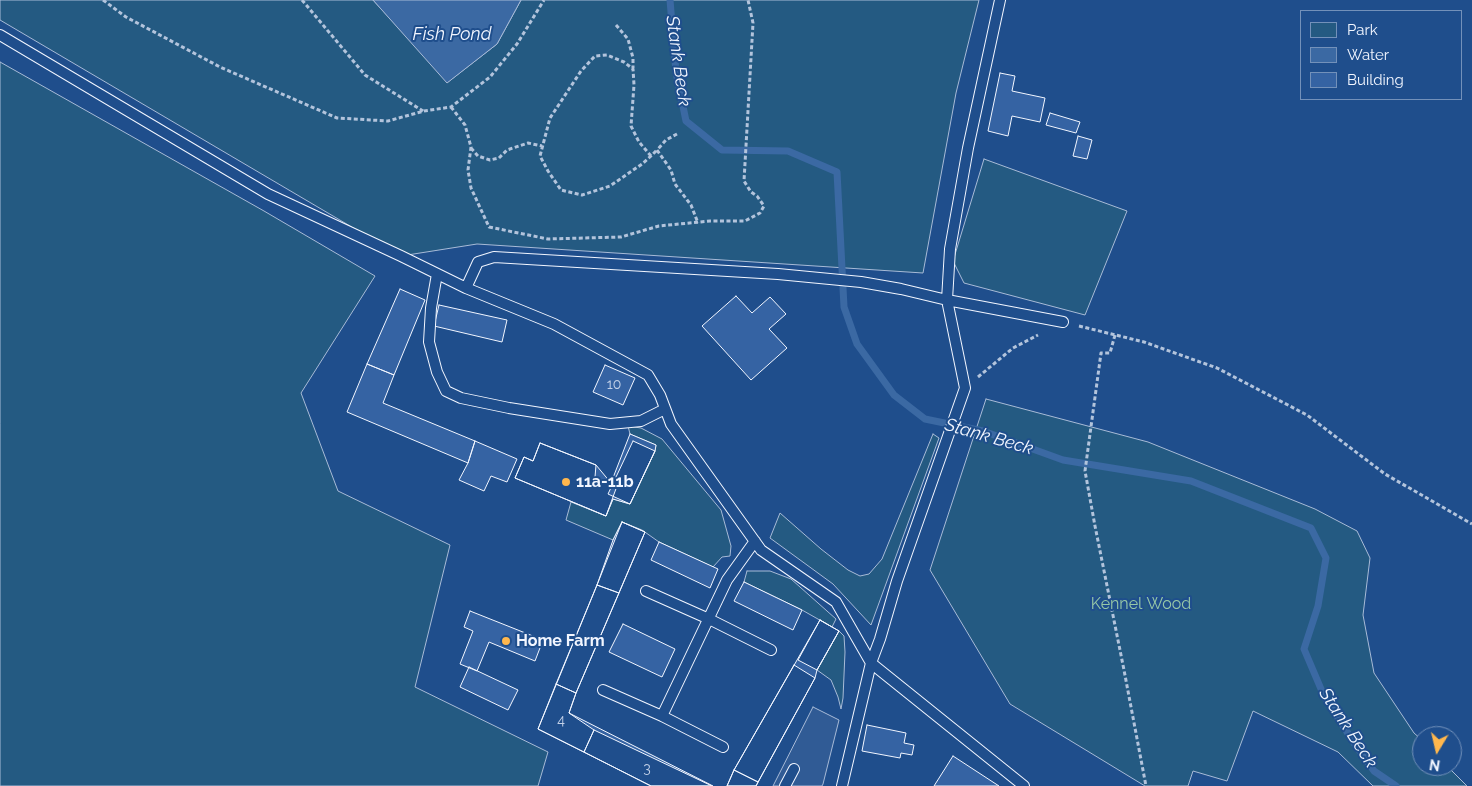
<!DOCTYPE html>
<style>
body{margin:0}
#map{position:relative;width:1472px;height:786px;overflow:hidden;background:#1f4e8c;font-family:Raleway,sans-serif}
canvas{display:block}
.legend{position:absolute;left:1300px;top:10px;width:162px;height:90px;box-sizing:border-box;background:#1f4e8c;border:1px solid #7391ba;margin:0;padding:6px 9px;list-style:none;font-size:15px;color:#f2f6ff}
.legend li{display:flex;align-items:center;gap:10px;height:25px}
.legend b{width:25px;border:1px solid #7391ba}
.north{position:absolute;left:1412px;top:726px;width:50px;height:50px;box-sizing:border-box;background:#1f4e8c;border:1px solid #7391ba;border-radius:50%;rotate:189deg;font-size:14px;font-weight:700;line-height:20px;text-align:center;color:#f2f6ff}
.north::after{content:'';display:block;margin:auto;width:18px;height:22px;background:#ffb74d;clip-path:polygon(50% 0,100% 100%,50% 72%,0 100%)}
</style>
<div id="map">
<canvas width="1472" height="786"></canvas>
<ul class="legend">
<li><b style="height:14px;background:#245a82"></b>Park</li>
<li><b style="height:14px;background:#3b69a3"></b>Water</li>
<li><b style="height:14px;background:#3563a3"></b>Building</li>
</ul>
<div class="north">N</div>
</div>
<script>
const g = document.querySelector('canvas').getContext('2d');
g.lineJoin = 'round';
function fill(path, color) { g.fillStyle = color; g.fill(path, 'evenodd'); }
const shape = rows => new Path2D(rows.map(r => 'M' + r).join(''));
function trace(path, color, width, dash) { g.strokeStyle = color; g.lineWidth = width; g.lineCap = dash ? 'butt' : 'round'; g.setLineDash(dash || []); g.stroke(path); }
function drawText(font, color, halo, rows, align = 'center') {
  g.font = font + ' Raleway,sans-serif'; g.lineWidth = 4; g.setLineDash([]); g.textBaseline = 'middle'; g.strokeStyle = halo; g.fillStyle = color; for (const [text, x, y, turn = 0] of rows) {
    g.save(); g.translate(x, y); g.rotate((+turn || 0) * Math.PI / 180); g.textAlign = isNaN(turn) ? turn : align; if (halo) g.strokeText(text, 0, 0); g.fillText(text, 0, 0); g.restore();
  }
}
const green = shape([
 [0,0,373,0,448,82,497,44,521,0,979,0,956,93,923,273,477,244,401,256,0,20,0,0],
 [0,62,264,211,375,276,301,393,338,491,450,545,415,687,548,752,538,786,0,786,0,62],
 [984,159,1127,211,1085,315,964,283,953,261,984,159],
 [986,399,1148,442,1315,509,1357,531,1370,558,1363,615,1374,673,1414,733,1422,740,1422,766,1447,766,1467,786,1373,786,1338,752,1253,711,1227,781,1193,771,1188,786,1145,786,1010,704,930,570,986,399],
 [628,426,641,428,662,439,721,510,731,546,730,556,722,557,713,567,659,542,642,530,622,522,613,540,566,520,571,502,606,516,613,499,630,504,655,451,656,445,630,434,628,426],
 [933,434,939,438,871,625,833,584,770,538,780,513,821,549,848,570,860,576,869,574,882,559,933,434],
 [747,571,770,571,791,579,836,619,832,627,802,610,744,582,747,571],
 [839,631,844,636,845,652,843,698,841,709,838,697,831,680,817,670,839,631]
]);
fill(green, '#245a82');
trace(green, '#a8bbd7', 1);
const parking = shape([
 [813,707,839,720,823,784,822,786,773,786,813,707]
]);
fill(parking, '#305b95');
trace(parking, '#a8bbd7', 1);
const water = shape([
 [373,0,521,0,497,44,447,83,373,0]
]);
fill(water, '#3b69a3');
trace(water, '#a8bbd7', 1);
trace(shape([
 [670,0,676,72,686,121,722,150,788,151,837,172,844,307,857,344,894,395,925,419,983,431,1063,460,1191,481,1311,528,1326,558,1318,606,1304,649,1324,696,1356,746,1374,771,1396,786]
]), '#3b69a3', 7);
const building = shape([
 [1000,73,1015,76,1012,91,1045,98,1040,122,1012,116,1008,136,988,131,1000,73],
 [1050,113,1080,122,1076,133,1046,125,1050,113],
 [1078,136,1092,140,1087,159,1073,156,1078,136],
 [400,289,425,300,394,375,367,364,400,289],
 [736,296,752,313,770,297,786,314,769,329,787,348,751,380,702,326,736,296],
 [439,305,507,320,502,342,434,326,439,305],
 [367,364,394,375,383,403,475,441,468,463,347,412,367,364],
 [605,365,635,378,623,405,593,392,605,365],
 [630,434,656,445,655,451,630,504,613,499,606,516,515,478,524,457,533,461,540,443,596,465,611,483,630,434],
 [475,441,517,459,507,482,491,476,484,491,459,480,468,463,475,441],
 [633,441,655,451,630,504,608,494,633,441],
 [540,443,596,465,595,477,617,486,606,516,515,478,524,457,533,461,540,443],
 [622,522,645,532,576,693,569,713,713,786,651,786,538,729,597,585,613,540,622,522],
 [622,522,645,532,619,593,597,585,622,522],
 [659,542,718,569,710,588,651,560,659,542],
 [744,582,802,610,793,630,734,601,744,582],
 [597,585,619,593,576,693,556,684,597,585],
 [470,611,543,640,535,661,489,642,477,671,460,664,473,631,464,627,470,611],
 [820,620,839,631,817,670,815,678,756,786,727,786,734,770,820,620],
 [820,620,839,631,817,670,798,660,820,620],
 [623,624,675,649,662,677,609,652,623,624],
 [794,665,815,678,758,782,734,770,794,665],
 [469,667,518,690,508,710,460,687,469,667],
 [556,684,576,693,569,713,594,730,584,752,538,729,556,684],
 [867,725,906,733,904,743,914,745,912,755,901,753,900,758,862,751,867,725],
 [594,730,712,786,651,786,584,752,594,730],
 [953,756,999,786,934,786,953,756],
 [734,770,758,782,756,786,727,786,734,770]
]);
fill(building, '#3563a3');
trace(building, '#f2f6ff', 1);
const service = shape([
 [0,35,268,194,401,256,466,288,554,324,648,375,660,395,671,424,761,550,836,602,871,663,1024,786],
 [437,274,431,308,429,342,437,372,446,391,461,398,509,408,610,424,641,421,665,409],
 [466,288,478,262,494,257,778,274,861,282,901,289,947,300,1063,322],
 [646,591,709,619,771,650],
 [603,690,662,716,723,747],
 [662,716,727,580,755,541],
 [785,786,794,769],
 [842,786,871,663,880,639,897,581,965,388,947,300,950,249,968,148,1000,0]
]);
trace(service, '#f2f6ff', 12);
trace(shape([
 [103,0,126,17,220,67,337,118,388,121,424,111,451,107,490,77,517,44,544,0],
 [302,0,365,75,423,111],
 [616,25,628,39,633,58,633,68],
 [451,107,465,125,471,147,468,170,471,188,489,227,548,239,621,237,659,226,710,221,745,221,760,213,764,206,757,196,751,192,744,181,753,23,748,0],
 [677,134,666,140,657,150,671,170,675,184,691,205,698,223],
 [471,148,478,156,490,160,499,158,507,150,528,143,542,146],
 [651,156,639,142,631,126,634,85,633,69,624,62,607,55,595,56,581,71,550,118,540,156,548,171,561,190,582,195,610,186,642,164,651,156,657,150],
 [1079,326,1144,342,1217,368,1307,415,1385,474,1472,524],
 [1115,335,1110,353,1101,353,1085,471,1095,526,1124,670,1146,786],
 [978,377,1013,348,1038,335]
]), '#b3c4dc', 3, [4, 2.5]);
trace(service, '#1f4e8c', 10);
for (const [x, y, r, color] of [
 [566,482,5,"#ffb74d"],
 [506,641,5,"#ffb74d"]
]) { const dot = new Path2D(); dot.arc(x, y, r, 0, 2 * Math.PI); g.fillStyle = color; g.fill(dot); trace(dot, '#1f4e8c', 2); }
drawText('14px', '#c3d1e8', null, [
 ["10",614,385],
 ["4",561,721],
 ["3",647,769]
]);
drawText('bold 16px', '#f2f6ff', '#1f4e8c', [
 ["11a-11b",576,482],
 ["Home Farm",516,641]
], 'left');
drawText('16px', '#97c8a6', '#1f4e8c', [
 ["Kennel Wood",1141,604]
]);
drawText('italic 18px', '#f2f6ff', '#1f4e8c', [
 ["Fish Pond",452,35],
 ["Stank Beck",678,61,82],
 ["Stank Beck",989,437,16],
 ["Stank Beck",1348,728,57]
]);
</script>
